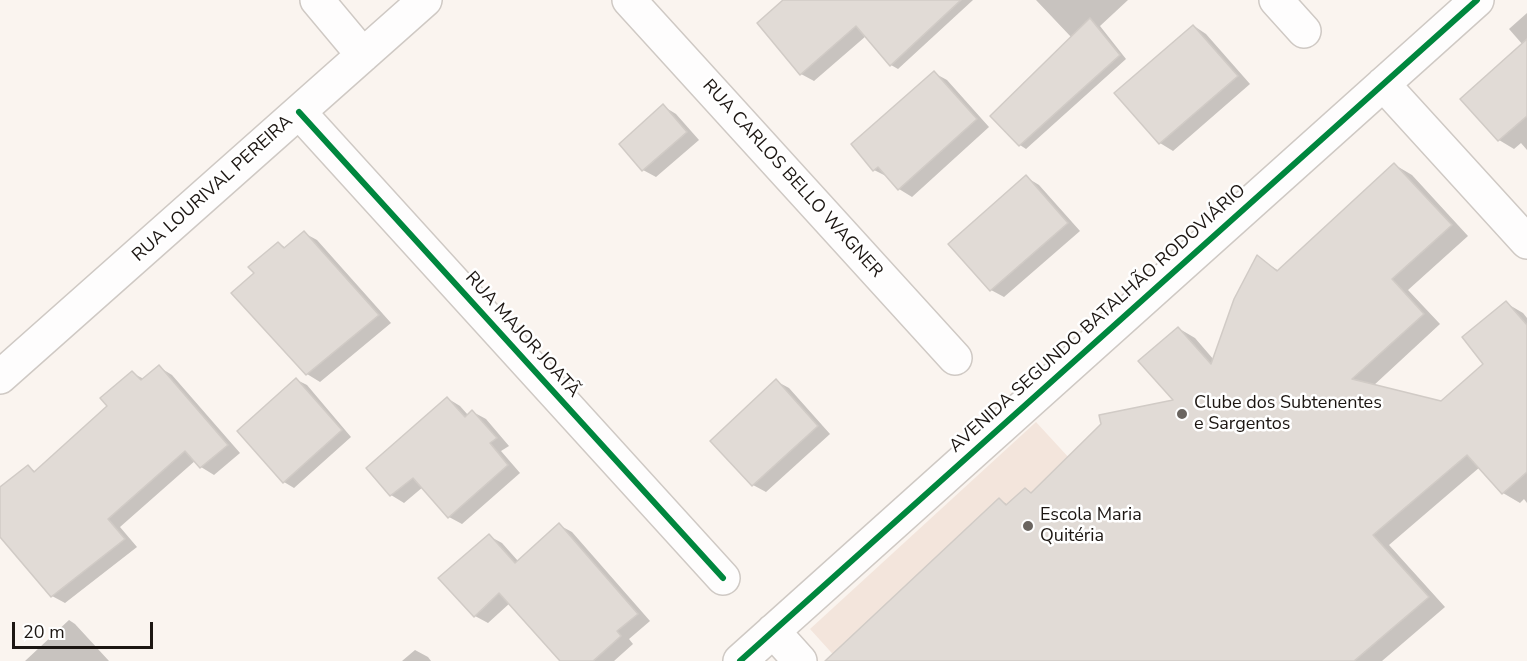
<!DOCTYPE html>
<meta charset="utf-8">
<style>
body{margin:0}
#map{position:relative;width:1527px;height:661px;overflow:hidden;background:#faf4ef;font-family:"Nunito Sans",sans-serif}
canvas{display:block}
.scale{position:absolute;left:12px;top:622px;width:141px;height:27px;box-sizing:border-box;border:3px solid #1c1612;border-top:0;padding-left:8px;font-size:18px;line-height:21px;white-space:nowrap;color:#1c1612;-webkit-text-stroke:4px #fff;paint-order:stroke}
</style>
<div id="map">
<canvas width="1527" height="661"></canvas>
<div class="scale">20 m</div>
</div>
<script>
const g = document.querySelector('canvas').getContext('2d');
g.lineJoin = 'round';
function fill(path, color) { g.fillStyle = color; g.fill(path, 'evenodd'); }
const shape = rows => new Path2D(rows.map(r => 'M' + r).join(''));
function trace(path, color, width, dash) { g.strokeStyle = color; g.lineWidth = width; g.lineCap = dash ? 'butt' : 'round'; g.setLineDash(dash || []); g.stroke(path); }
function drawText(font, color, halo, rows, align = 'center') {
  g.font = font + ' "Nunito Sans",sans-serif'; g.lineWidth = 5; g.setLineDash([]); g.textBaseline = 'middle'; g.strokeStyle = halo; g.fillStyle = color; for (const [text, x, y, turn = 0] of rows) {
    g.save(); g.translate(x, y); g.rotate((+turn || 0) * Math.PI / 180); g.textAlign = isNaN(turn) ? turn : align; if (halo) g.strokeText(text, 0, 0); g.fillText(text, 0, 0); g.restore();
  }
}
fill(shape([
 [1036,422,1246,650,1235,661,839,661,810,629]
]), '#f3e5dc');
fill(shape([
 [786,0,973,0,898,69,891,65,866,36,814,81,801,74],
 [1036,0,1128,0,1100,26,1126,59,1026,149,1020,145,1072,38],
 [1527,13,1527,150,1521,143,1514,149,1499,140,1463,99,1523,45,1509,29],
 [1194,26,1206,34,1250,84,1173,151,1160,143],
 [934,73,947,80,989,127,912,197,899,189,888,177,874,170],
 [663,106,676,114,699,140,656,177,643,170],
 [1395,165,1412,175,1468,236,1408,290,1440,324,1373,386,1441,403,1486,364,1506,303,1523,313,1527,318,1527,503,1524,499,1520,503,1503,493,1480,467,1389,545,1445,607,1382,661,854,661,1000,500,1008,505,1025,490,1032,494,1176,401,1178,328,1195,338,1214,360,1257,257,1279,271],
 [1026,177,1039,185,1080,231,1004,297,991,290],
 [304,233,317,240,391,323,320,382,307,374,256,273,278,243,286,248],
 [159,367,172,375,240,453,214,475,201,467,196,460,120,527,137,547,65,603,52,596,0,534,0,489,28,467,36,472,109,406,132,373,144,379],
 [297,380,307,385,351,437,294,488,284,482,239,431],
 [776,381,789,388,830,434,766,492,753,485],
 [447,398,460,406,468,415,473,412,486,419,509,446,501,451,520,473,462,524,449,517,423,487,404,503,391,495,368,468],
 [559,525,572,532,650,621,629,639,633,644,614,661,562,661,510,603,488,623,475,616,489,536,502,543,518,561],
 [69,620,75,624,109,661,25,661],
 [415,650,428,657,431,661,402,661]
]), '#0003');
const building = shape([
 [783,0,961,0,890,66,856,26,800,75,757,23,783,0],
 [1090,18,1120,55,1019,146,990,116,1090,18],
 [1193,25,1238,76,1159,144,1114,93,1193,25],
 [1527,39,1527,116,1498,141,1460,99,1527,39],
 [934,71,977,119,898,190,878,167,873,171,851,144,934,71],
 [663,104,687,132,642,171,619,144,663,104],
 [1394,163,1452,225,1392,279,1424,314,1352,379,1441,401,1483,364,1462,337,1506,301,1527,325,1527,472,1502,494,1467,455,1373,535,1429,597,1354,661,825,661,999,498,1006,505,1025,488,1031,493,1101,424,1099,415,1173,400,1138,361,1178,327,1211,364,1234,299,1257,255,1277,271,1394,163],
 [1026,175,1068,223,990,291,948,244,1026,175],
 [304,231,379,315,306,375,231,293,254,273,248,267,278,242,284,248,304,231],
 [159,365,228,445,200,468,185,451,108,519,125,539,51,597,0,537,0,487,28,465,34,472,107,406,100,398,132,371,141,380,159,365],
 [296,378,342,430,283,483,237,431,296,378],
 [776,379,818,426,752,486,710,441,776,379],
 [447,397,465,417,472,410,497,438,490,443,508,465,448,518,413,478,390,496,366,468,447,397],
 [559,523,638,614,617,631,621,636,593,661,560,661,499,593,474,617,438,578,489,534,515,563,559,523]
]);
fill(building, '#e1dbd6');
trace(building, '#d1cbc6', 1.5);
const minor = shape([
 [317,0,363,55],
 [629,0,955,358],
 [1276,0,1304,31],
 [1383,84,1527,242],
 [299,112,723,578],
 [0,377,425,0],
 [773,631,800,661],
 [740,661,1477,0]
]);
trace(minor, '#cfc9c4', 36);
trace(minor, '#fefdfd', 33);
trace(shape([
 [299,112,723,578],
 [740,661,1477,0]
]), '#00873e', 6);
for (const [x, y, r, color] of [
 [1182,414,6,"#6a645f"],
 [1028,526,6,"#6a645f"]
]) { const dot = new Path2D(); dot.arc(x, y, r, 0, 2 * Math.PI); g.fillStyle = color; g.fill(dot); trace(dot, '#fff', 2); }
drawText('18px', '#1c1612', '#fff', [
 ["RUA CARLOS BELLO WAGNER",792,179,48],
 ["RUA LOURIVAL PEREIRA",213,189,-42],
 ["AVENIDA SEGUNDO BATALHÃO RODOVIÁRIO",1098,319,-42],
 ["RUA MAJOR JOATÃ",522,335,48]
]);
drawText('18px', '#1c1612', '#fff', [
 ["Clube dos Subtenentes",1194,404],
 ["e Sargentos",1194,425],
 ["Escola Maria",1040,516],
 ["Quitéria",1040,537]
], 'left');
</script>
